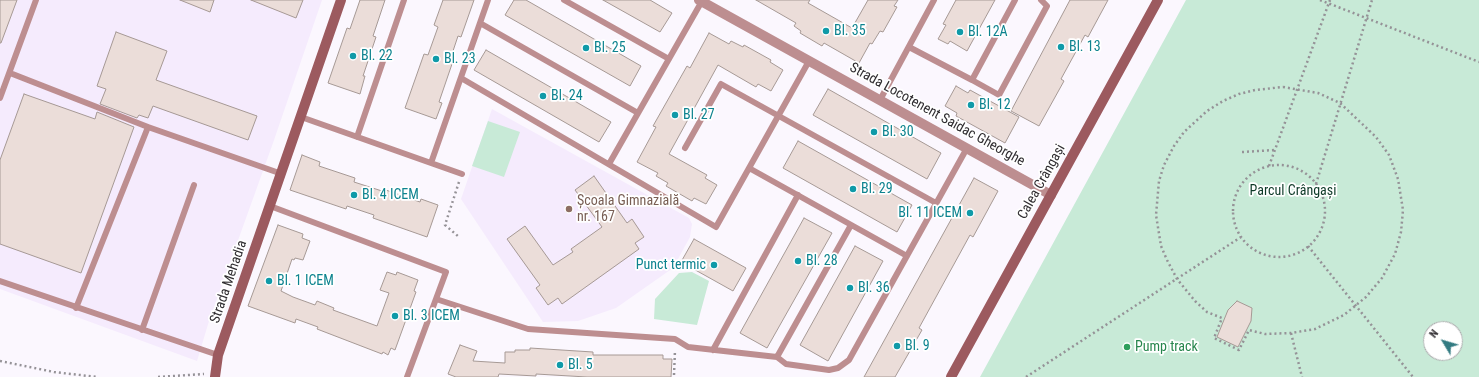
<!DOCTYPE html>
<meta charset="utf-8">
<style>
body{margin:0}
#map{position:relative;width:1479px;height:377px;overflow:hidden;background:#fbf7fe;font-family:"Roboto Condensed",sans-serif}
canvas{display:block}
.north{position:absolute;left:1423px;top:321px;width:40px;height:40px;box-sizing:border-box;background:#fff;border:1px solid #acabad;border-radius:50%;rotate:308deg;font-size:11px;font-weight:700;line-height:16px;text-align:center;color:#302d31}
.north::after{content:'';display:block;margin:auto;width:14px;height:18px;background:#337b82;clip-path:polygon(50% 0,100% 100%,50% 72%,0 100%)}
</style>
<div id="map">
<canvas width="1479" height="377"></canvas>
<div class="north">N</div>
</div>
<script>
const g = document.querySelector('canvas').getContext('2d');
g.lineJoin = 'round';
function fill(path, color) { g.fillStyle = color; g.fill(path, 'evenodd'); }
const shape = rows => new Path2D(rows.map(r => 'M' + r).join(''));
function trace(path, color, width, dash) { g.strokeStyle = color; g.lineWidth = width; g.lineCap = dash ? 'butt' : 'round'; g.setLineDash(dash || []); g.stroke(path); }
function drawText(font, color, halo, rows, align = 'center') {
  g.font = font + ' "Roboto Condensed",sans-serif'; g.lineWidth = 3.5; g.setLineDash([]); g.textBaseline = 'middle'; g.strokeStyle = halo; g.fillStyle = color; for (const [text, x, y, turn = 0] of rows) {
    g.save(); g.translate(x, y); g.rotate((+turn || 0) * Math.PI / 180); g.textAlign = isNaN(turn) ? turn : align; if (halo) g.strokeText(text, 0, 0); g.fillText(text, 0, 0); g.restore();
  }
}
fill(shape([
 [0,0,322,0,273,143,209,321,197,361,0,289],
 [492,109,689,218,692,224,690,237,673,268,616,308,578,321,543,322,461,199]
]), '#f5ebfd');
fill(shape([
 [1186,0,1479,0,1479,377,980,377],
 [1431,329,1455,329,1455,353,1431,353],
 [488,121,520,132,504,177,472,166],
 [692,272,709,281,697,325,654,319,655,299,679,273]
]), '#c8ead7');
const building = shape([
 [0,0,17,0,1,43,0,43,0,0],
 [180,0,214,0,210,12,180,0],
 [251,0,303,0,296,18,251,0],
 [360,0,385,0,373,36,376,37,363,76,365,76,360,94,328,83,347,28,350,29,360,0],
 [443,0,474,0,461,37,458,36,449,63,452,64,439,102,442,103,436,119,405,108,424,54,428,55,438,27,434,25,443,0],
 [514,0,526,0,641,66,630,86,505,15,514,0],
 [603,0,650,0,672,13,660,32,603,0],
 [756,0,810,0,808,3,852,28,868,0,898,0,894,6,897,7,883,32,880,31,872,44,870,43,859,63,824,43,822,46,800,33,801,31,794,26,796,23,756,0],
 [956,0,995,0,967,51,950,41,948,44,938,39,946,25,943,24,956,0],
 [1070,0,1108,0,1088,37,1085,35,1061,79,1064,81,1039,126,1011,111,1070,0],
 [116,32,167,51,156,80,257,116,248,140,153,106,148,118,139,115,137,118,100,104,106,89,97,86,116,32],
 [709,33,729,44,731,41,743,47,744,45,771,60,770,62,783,70,771,91,758,84,756,87,718,65,669,154,707,175,705,178,717,185,706,204,694,198,692,201,666,186,668,183,656,176,658,173,637,162,656,127,653,126,687,66,690,68,709,33],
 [486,50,611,122,599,142,474,70,486,50],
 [956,86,968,93,970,90,1019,117,1005,143,956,116,957,113,945,106,956,86],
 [828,89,941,153,927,179,813,115,828,89],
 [24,94,95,119,97,112,134,127,81,273,0,244,0,160,24,94],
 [798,141,912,205,897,232,783,168,798,141],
 [302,155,320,162,319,166,355,178,354,182,382,191,383,189,420,202,421,199,438,205,427,237,373,218,374,215,347,206,346,209,290,190,302,155],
 [594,176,627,223,632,219,644,237,635,243,639,249,562,304,558,298,548,305,536,288,540,285,507,239,525,226,553,265,573,252,571,249,602,227,575,190,594,176],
 [974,178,998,191,973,237,970,235,919,328,922,330,895,377,864,377,974,178],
 [804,218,832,233,767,348,740,333,804,218],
 [278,225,303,234,302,238,310,241,303,260,295,258,294,260,292,259,281,291,293,297,315,305,317,301,334,308,333,310,377,326,389,293,380,290,387,272,396,275,397,272,418,280,414,291,416,292,395,350,391,348,388,355,383,352,382,354,317,329,318,327,296,319,295,323,248,306,278,225],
 [694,239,746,268,733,291,681,262,694,239],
 [855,246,883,261,828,361,800,345,855,246],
 [1237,301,1252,308,1251,321,1238,347,1217,337,1228,310,1237,301],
 [460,345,477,351,473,361,505,363,505,352,515,352,515,350,530,350,530,348,593,352,593,355,663,355,663,359,672,359,671,377,587,377,536,374,536,376,499,374,498,377,456,377,448,374,460,345]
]);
fill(building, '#ebddd9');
trace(building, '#a69995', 1);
trace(shape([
 [1320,0,1479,62],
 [1283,87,1318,93,1340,103,1376,137,1389,155,1398,179,1403,210,1401,232,1395,254,1382,278,1366,297,1344,315,1315,329,1291,333,1265,334,1249,330,1239,350,1214,338,1222,318,1207,312,1195,301,1177,279,1167,260,1161,246,1156,215,1159,181,1164,165,1174,146,1184,132,1207,111,1223,101,1239,94,1255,90,1283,87],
 [1242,152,1275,150],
 '1233 211a46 46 0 1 1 92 0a46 46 0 1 1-92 0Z',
 [1269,166,1330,0],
 [459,182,445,225,459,237],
 [1316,184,1372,0],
 [1308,246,1413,377],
 [1291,333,1302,377],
 [0,361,54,372,97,377],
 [674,375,675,350],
 [158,377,204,374],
 [1026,377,1241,237]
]), '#959297', 2.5, [2, 3]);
trace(shape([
 [564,0,669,59],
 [480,23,638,113],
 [909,47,972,80,1015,0],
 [10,73,148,127,282,174],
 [461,78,716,227,809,61],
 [972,80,999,95,1047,6,1041,0],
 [0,98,36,0],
 [880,100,934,0],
 [301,117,462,174],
 [357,137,404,0],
 [685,148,721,84,936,203],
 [431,163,488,0],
 [609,164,702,1],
 [749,168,907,256],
 [270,206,446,272,407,377],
 [0,281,218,355],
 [436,299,528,329,675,339,688,347,777,357,786,364,829,370,838,368,849,360,967,148],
 [76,308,148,127],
 [142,330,194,185],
 [713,350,798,195],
 [777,357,851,225]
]), '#bd8e90', 6);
trace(shape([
 [699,0,1051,195]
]), '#bd8e90', 10);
trace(shape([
 [215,377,218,355,341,0],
 [951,377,1158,0]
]), '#9c5a5f', 10);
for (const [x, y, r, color] of [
 [826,31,4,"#0f9aa8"],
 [960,32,4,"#0f9aa8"],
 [1061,47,4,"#0f9aa8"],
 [586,48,4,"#0f9aa8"],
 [353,56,4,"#0f9aa8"],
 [436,59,4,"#0f9aa8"],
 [543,96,4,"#0f9aa8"],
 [971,105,4,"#0f9aa8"],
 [675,115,4,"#0f9aa8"],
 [874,132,4,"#0f9aa8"],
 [853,189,4,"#0f9aa8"],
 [354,195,4,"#0f9aa8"],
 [569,209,4,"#8d6e63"],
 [970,213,4,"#0f9aa8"],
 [798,261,4,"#0f9aa8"],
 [714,265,4,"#0f9aa8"],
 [269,281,4,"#0f9aa8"],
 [850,288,4,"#0f9aa8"],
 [395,316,4,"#0f9aa8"],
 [897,346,4,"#0f9aa8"],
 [1127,347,4,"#2e9e5b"],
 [560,365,4,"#0f9aa8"]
]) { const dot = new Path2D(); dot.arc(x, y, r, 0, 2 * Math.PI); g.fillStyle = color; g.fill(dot); trace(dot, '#fff', 1.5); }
drawText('14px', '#0d838f', '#fff', [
 ["Bl. 35",834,31],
 ["Bl. 12A",968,32],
 ["Bl. 13",1069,47],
 ["Bl. 25",594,48],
 ["Bl. 22",361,56],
 ["Bl. 23",444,59],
 ["Bl. 24",551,96],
 ["Bl. 12",979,105],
 ["Bl. 27",683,115],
 ["Bl. 30",882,132],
 ["Bl. 29",861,189],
 ["Bl. 4 ICEM",362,195],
 ["Bl. 11 ICEM",962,213,"right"],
 ["Bl. 28",806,261],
 ["Punct termic",706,265,"right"],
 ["Bl. 1 ICEM",277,281],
 ["Bl. 36",858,288],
 ["Bl. 3 ICEM",403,316],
 ["Bl. 9",905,346],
 ["Bl. 5",568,365]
], 'left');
drawText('14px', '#302d31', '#fff', [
 ["Strada Locotenent Saidac Gheorghe",937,115,29],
 ["Calea Crângași",1042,182,-61],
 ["Strada Mehadia",229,282,-71]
]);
drawText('14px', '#0d3a27', '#fff', [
 ["Parcul Crângași",1293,191]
]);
drawText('14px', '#785e54', '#fff', [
 ["Școala Gimnazială",577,201],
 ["nr. 167",577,217]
], 'left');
drawText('14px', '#27864d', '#fff', [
 ["Pump track",1135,347]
], 'left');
</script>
